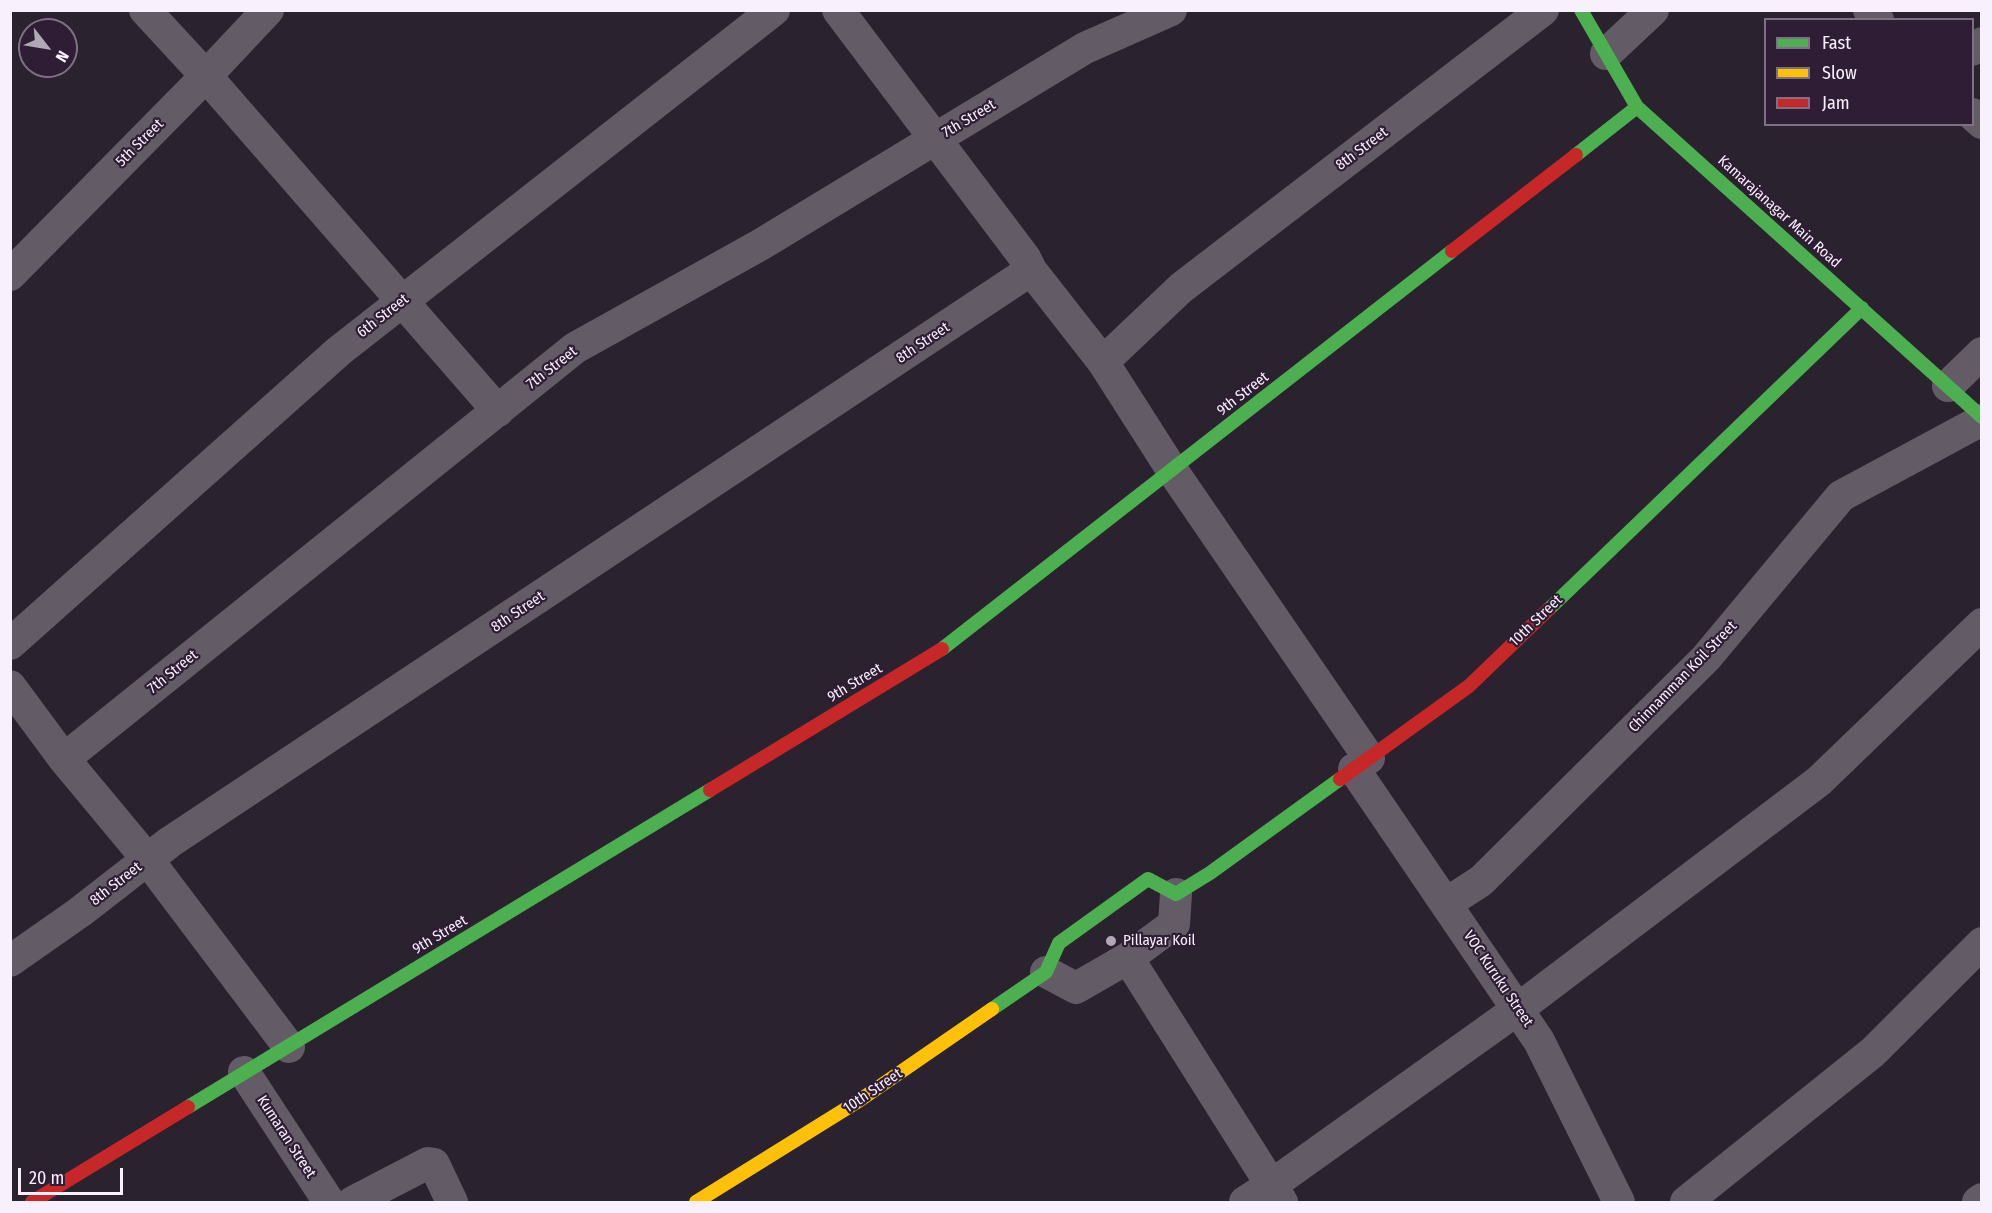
<!DOCTYPE html>
<style>
body{margin:0}
#map{position:relative;width:1992px;height:1213px;overflow:hidden;background:#2b222f;font-family:"Fira Sans Condensed",sans-serif}
canvas{display:block}
.frame{position:absolute;inset:0;border:12px solid #f9f0fd;pointer-events:none}
.legend{position:absolute;left:1764px;top:18px;width:210px;height:108px;box-sizing:border-box;background:#2e1d34;border:2px solid #7f7184;margin:0;padding:8px 10px;list-style:none;font-size:18px;color:#f9f0fd}
.legend li{display:flex;align-items:center;gap:12px;height:30px}
.legend b{width:30px;border:2px solid #7f7184}
.north{position:absolute;left:18px;top:18px;width:60px;height:60px;box-sizing:border-box;background:#2e1d34;border:2px solid #7f7184;border-radius:50%;rotate:121deg;font-size:16px;font-weight:700;line-height:24px;text-align:center;color:#f9f0fd}
.north::after{content:'';display:block;margin:auto;width:21px;height:27px;background:#b1a8b5;clip-path:polygon(50% 0,100% 100%,50% 72%,0 100%)}
.scale{position:absolute;left:18px;top:1168px;width:105px;height:27px;box-sizing:border-box;border:3px solid #f9f0fd;border-top:0;padding-left:8px;font-size:18px;line-height:21px;white-space:nowrap;color:#f9f0fd;-webkit-text-stroke:4px #2e1d34;paint-order:stroke}
</style>
<div id="map">
<canvas width="1992" height="1213"></canvas>
<div class="frame"></div>
<ul class="legend">
<li><b style="height:8px;background:#4caf50"></b>Fast</li>
<li><b style="height:8px;background:#ffc107"></b>Slow</li>
<li><b style="height:8px;background:#c62828"></b>Jam</li>
</ul>
<div class="north">N</div>
<div class="scale">20 m</div>
</div>
<script>
const g = document.querySelector('canvas').getContext('2d');
g.lineJoin = 'round';
const shape = rows => new Path2D(rows.map(r => 'M' + r).join(''));
function trace(path, color, width, dash) { g.strokeStyle = color; g.lineWidth = width; g.lineCap = dash ? 'butt' : 'round'; g.setLineDash(dash || []); g.stroke(path); }
function drawText(font, color, halo, rows, align = 'center') {
  g.font = font + ' "Fira Sans Condensed",sans-serif'; g.lineWidth = 4.5; g.setLineDash([]); g.textBaseline = 'middle'; g.strokeStyle = halo; g.fillStyle = color; for (const [text, x, y, turn = 0] of rows) {
    g.save(); g.translate(x, y); g.rotate((+turn || 0) * Math.PI / 180); g.textAlign = isNaN(turn) ? turn : align; if (halo) g.strokeText(text, 0, 0); g.fillText(text, 0, 0); g.restore();
  }
}
trace(shape([
 [145,10,206,76,498,411],
 [838,10,1025,258,1031,270,1103,362,1172,470,1369,758],
 [1869,10,1878,20],
 [1972,50,1982,43],
 [1606,54,1653,10],
 [1972,114,1982,123],
 [10,275,206,76,268,10],
 [1103,362,1181,288,1543,10],
 [1948,386,1982,353],
 [10,644,339,351,774,10],
 [10,686,64,759,575,348,760,245,1085,48,1171,10],
 [64,759,148,860,289,1047],
 [1354,769,1539,1041,1619,1202],
 [1447,903,1481,881,1706,658,1841,496,1982,420],
 [1128,958,1282,1202],
 [10,961,80,912,170,842,1031,270],
 [1046,972,1076,988,1128,958,1174,924,1176,894],
 [244,1072,329,1202],
 [353,1202,428,1163,434,1164,452,1202],
 [1245,1202,1273,1184,1518,1009,1819,781,1982,624],
 [1686,1202,1873,1052,1982,943],
 [1978,1202,1982,1199]
]), '#635c66', 32);
trace(shape([
 [1581,10,1637,107,1982,417],
 [1576,155,1637,107],
 [1549,609,1862,308],
 [942,649,1452,251],
 [992,1009,1046,972,1059,943,1148,879,1176,894,1210,873,1340,779],
 [188,1107,710,790]
]), '#4caf50', 14);
trace(shape([
 [696,1202,860,1100,992,1009]
]), '#ffc107', 14);
trace(shape([
 [1452,251,1576,155],
 [1340,779,1469,686,1549,609],
 [710,790,942,649],
 [32,1202,188,1107]
]), '#c62828', 14);
for (const [x, y, r, color] of [
 [1111,941,6,"#b1a8b5"]
]) { const dot = new Path2D(); dot.arc(x, y, r, 0, 2 * Math.PI); g.fillStyle = color; g.fill(dot); trace(dot, '#2e1d34', 2); }
drawText('15px', '#f9f0fd', '#2e1d34', [
 ["7th Street",969,119,-31],
 ["5th Street",140,143,-45],
 ["8th Street",1362,149,-37],
 ["Kamarajanagar Main Road",1779,212,42],
 ["6th Street",383,316,-38],
 ["8th Street",923,343,-34],
 ["7th Street",552,368,-38],
 ["9th Street",1243,394,-38],
 ["8th Street",518,612,-34],
 ["10th Street",1536,621,-44],
 ["7th Street",173,672,-39],
 ["Chinnamman Koil Street",1683,677,-46],
 ["9th Street",855,683,-31],
 ["8th Street",116,884,-38],
 ["9th Street",440,935,-31],
 ["VOC Kuruku Street",1498,979,56],
 ["10th Street",873,1091,-34],
 ["Kumaran Street",286,1137,57]
]);
drawText('15px', '#f9f0fd', '#2e1d34', [
 ["Pillayar Koil",1123,941]
], 'left');
</script>
